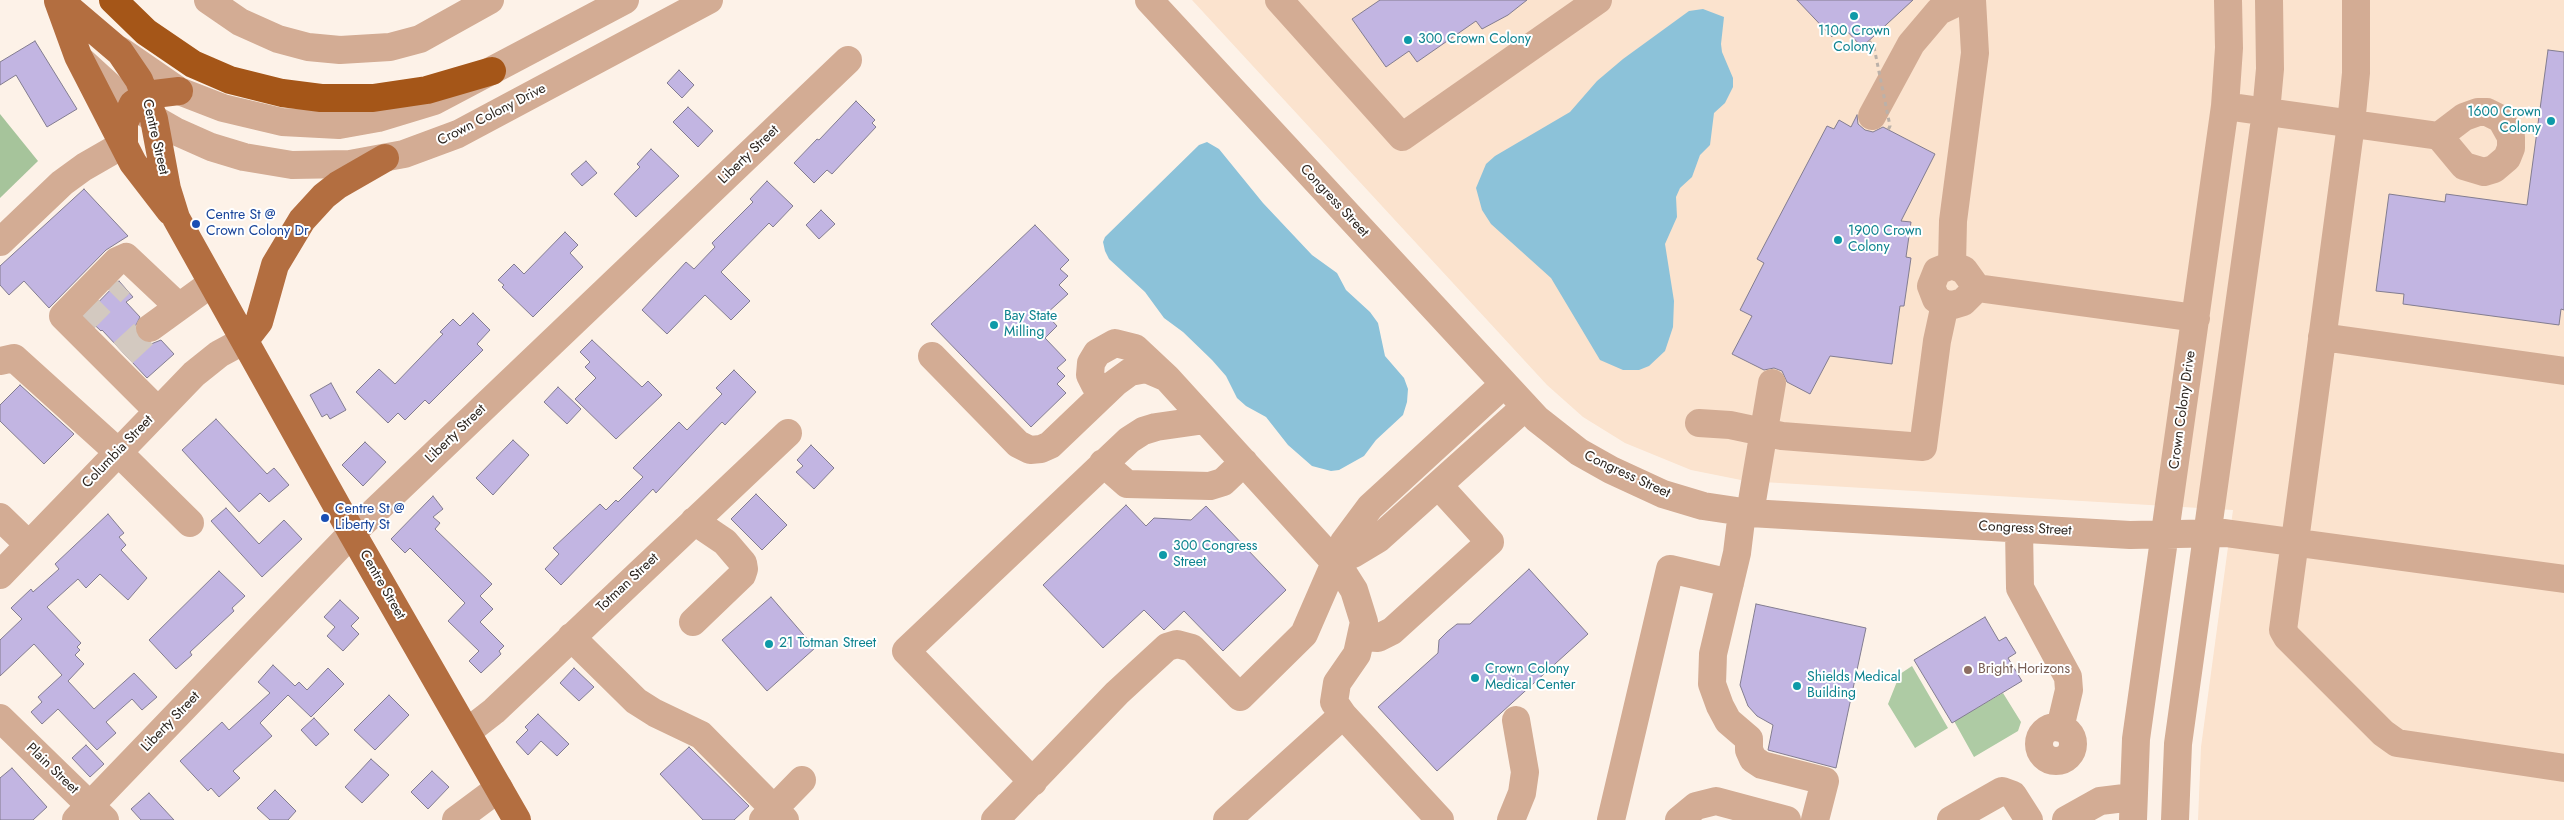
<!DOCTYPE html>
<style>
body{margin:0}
canvas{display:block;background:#fdf2e8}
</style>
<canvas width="2564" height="820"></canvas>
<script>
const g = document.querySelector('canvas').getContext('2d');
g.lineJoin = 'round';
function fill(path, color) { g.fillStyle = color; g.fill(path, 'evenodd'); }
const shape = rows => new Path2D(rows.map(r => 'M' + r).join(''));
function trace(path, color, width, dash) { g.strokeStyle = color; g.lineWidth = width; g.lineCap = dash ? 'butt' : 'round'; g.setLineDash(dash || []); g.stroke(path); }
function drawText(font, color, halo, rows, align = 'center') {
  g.font = font + ' Jost,sans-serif'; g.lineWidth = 4; g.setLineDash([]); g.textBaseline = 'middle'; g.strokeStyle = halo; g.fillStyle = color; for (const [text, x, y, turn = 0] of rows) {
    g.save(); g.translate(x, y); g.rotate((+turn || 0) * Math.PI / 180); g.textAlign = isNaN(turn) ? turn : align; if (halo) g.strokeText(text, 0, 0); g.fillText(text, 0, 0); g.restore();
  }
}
fill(shape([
 [1192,0,2564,0,2564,820,2198,820,2201,747,2233,510,1746,481,1691,470,1625,443,1583,417,1547,385]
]), '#fbe3ce');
fill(shape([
 [1912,666,1948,728,1915,748,1888,704,1900,674],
 [2003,693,2021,722,2018,731,1974,757,1954,721]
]), '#aecba4');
fill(shape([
 [0,114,38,161,0,198]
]), '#a6c49b');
fill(shape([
 [1703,9,1724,17,1721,44,1722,52,1733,78,1733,87,1725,103,1714,113,1710,145,1700,155,1692,177,1680,188,1676,197,1677,217,1665,244,1674,301,1673,327,1665,351,1649,366,1639,370,1623,370,1600,360,1551,278,1491,224,1482,210,1476,188,1486,164,1495,156,1570,112,1597,81,1623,59,1689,11],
 [1207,142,1219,149,1263,203,1312,255,1337,273,1346,290,1370,312,1378,323,1385,356,1404,378,1408,389,1407,402,1403,415,1376,440,1364,456,1339,470,1331,471,1312,466,1288,445,1266,417,1246,406,1237,398,1226,376,1212,360,1183,332,1164,318,1145,292,1109,259,1105,251,1103,242,1105,237,1199,145]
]), '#8cc2d9');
const building = shape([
 [1380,0,1527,0,1508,15,1482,29,1476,21,1417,62,1409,51,1386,67,1352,19,1380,0],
 [1797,0,1913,0,1862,47,1843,27,1832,37,1797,0],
 [35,41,77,109,47,127,16,75,0,85,0,62,35,41],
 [2548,50,2564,52,2564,310,2561,309,2559,325,2403,304,2404,294,2376,291,2389,194,2445,202,2446,194,2527,205,2548,50],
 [679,70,694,85,682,98,667,83,679,70],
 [856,101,875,120,872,123,876,127,832,174,827,170,814,183,794,163,817,139,819,140,856,101],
 [688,107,713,131,698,147,673,122,688,107],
 [1857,115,1858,124,1865,130,1873,132,1883,127,1935,154,1901,221,1911,222,1906,257,1911,258,1904,306,1900,306,1892,364,1830,356,1810,394,1787,382,1782,371,1774,368,1764,370,1732,354,1752,316,1740,310,1764,263,1757,259,1827,126,1834,129,1839,120,1851,127,1857,115],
 [651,149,679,176,636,217,614,194,640,167,637,164,651,149],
 [586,161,597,173,582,186,571,174,586,161],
 [767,181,793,206,773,227,769,223,721,272,750,301,731,320,705,295,667,334,642,310,686,262,694,269,715,247,712,243,753,202,750,199,767,181],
 [84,189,128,236,106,250,49,308,24,281,9,295,0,285,0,266,84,189],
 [821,210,835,224,819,239,806,225,821,210],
 [1035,225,1069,260,1060,269,1068,276,1059,285,1068,294,1046,314,1057,326,1045,338,1066,360,1057,368,1065,376,1057,384,1066,393,1031,427,931,324,1035,225],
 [565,232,578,245,570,253,583,267,533,317,502,287,504,285,498,280,514,264,524,274,565,232],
 [119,281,133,297,126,302,140,317,134,329,138,338,144,342,151,344,161,340,174,354,147,378,102,330,101,331,85,316,119,281],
 [473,313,490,330,477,344,483,350,429,404,425,400,405,420,398,413,388,423,356,392,379,369,395,384,443,334,440,332,453,319,460,326,473,313],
 [592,340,642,387,648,381,662,395,616,439,575,399,596,378,585,367,590,362,580,352,592,340],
 [734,370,756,392,725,425,722,422,656,493,653,489,561,585,545,569,559,554,553,548,600,504,606,510,616,500,618,502,643,477,633,468,679,422,687,430,722,394,716,388,734,370],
 [331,383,346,410,330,419,327,414,322,417,310,395,331,383],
 [20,385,74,434,44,464,0,421,0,405,20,385],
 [558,387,581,409,567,424,544,402,558,387],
 [216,419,267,474,274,468,289,485,269,502,260,493,239,512,182,450,216,419],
 [513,440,529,455,493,495,476,478,513,440],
 [365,442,386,462,363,486,342,465,365,442],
 [811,445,834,468,814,489,796,472,803,466,797,460,811,445],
 [756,494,787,525,762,550,731,519,756,494],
 [433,496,443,509,433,517,440,523,435,529,492,584,480,596,493,609,480,622,504,646,499,651,501,654,481,673,469,661,479,651,448,621,465,603,410,548,405,553,391,539,433,496],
 [1126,505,1146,526,1154,518,1191,520,1206,506,1286,590,1223,651,1184,611,1164,630,1144,610,1103,648,1043,585,1126,505],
 [226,508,259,544,284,520,302,539,262,577,211,521,226,508],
 [108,514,124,533,119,537,126,545,121,550,147,578,128,600,100,574,86,588,78,579,47,607,81,643,77,647,80,650,75,655,84,664,68,681,94,709,134,673,157,697,142,710,132,699,106,722,116,733,97,750,58,709,42,724,31,712,42,702,38,697,62,675,34,644,0,676,0,640,22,619,11,608,31,589,33,592,59,569,55,564,108,514],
 [1529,569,1588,634,1437,771,1378,707,1438,653,1439,640,1447,632,1457,624,1470,624,1529,569],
 [219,571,245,596,232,608,234,611,190,652,192,655,176,669,149,640,219,571],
 [771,597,815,648,767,691,722,640,771,597],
 [340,600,359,618,351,626,359,634,343,651,327,636,335,627,324,617,340,600],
 [1756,604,1866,628,1836,768,1768,750,1773,725,1757,716,1748,706,1740,685,1756,604],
 [1985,617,1999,641,2006,637,2016,653,2008,658,2022,681,1952,723,1914,660,1985,617],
 [273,665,295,686,299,682,307,690,328,668,344,684,311,717,288,695,260,723,272,736,233,771,240,778,219,797,211,788,208,791,180,761,222,722,229,730,270,693,258,682,273,665],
 [574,668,594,687,579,701,560,683,574,668],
 [389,695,409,715,375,750,354,730,389,695],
 [538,714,569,744,557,756,541,741,528,755,516,742,528,730,525,727,538,714],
 [314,718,329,734,316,746,301,730,314,718],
 [86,745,104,764,90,777,72,758,86,745],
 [689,747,749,806,734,820,703,820,660,774,689,747],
 [371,759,389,775,362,803,345,787,371,759],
 [12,768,47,807,33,820,0,820,0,778,12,768],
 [432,771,449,787,428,809,411,792,432,771],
 [275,790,296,811,288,820,270,820,257,808,275,790],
 [149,793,174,820,141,820,131,809,149,793]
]);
fill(building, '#c2b5e2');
trace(building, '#837d90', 1);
trace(shape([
 [81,322,120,283],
 [123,353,150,328]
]), '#d3c9c0', 28, [28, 14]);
trace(shape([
 [208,0,240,22,278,39,308,47,340,50,390,47,420,39,490,0],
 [1149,0,1537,419,1579,452,1611,470,1663,494,1703,506,1750,513,2130,535,2225,533,2564,579],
 [1279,0,1402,137,1598,0],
 [2356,0,2356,73,2351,124,2283,630,2287,637,2383,733,2397,743,2564,768],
 [121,51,179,91,223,108,282,122,339,125,378,118,434,101,625,0],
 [82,61,116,92,154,119,175,131,211,147,244,157,292,165,350,164,404,154,458,134,709,0],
 [2225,106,2439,136],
 [2478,112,2487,112,2501,119,2511,137,2511,148,2507,158,2494,169,2484,172,2464,166,2439,136,2464,117,2478,112],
 [1872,116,1911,44,1939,11,1962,0],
 [0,242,62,183,84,167,124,144],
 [1952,265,1953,221,1975,53,1972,0],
 [1952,265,1964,270,1977,288,1963,302,1953,305,1945,304,1936,299,1931,286,1937,271,1952,265],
 [1977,288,2196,318],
 [150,328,212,283],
 [2322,337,2564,371],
 [932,356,1018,444,1030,450,1041,449,1050,445,1115,383,1130,372,1146,369,1167,378],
 [0,361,14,358,118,452,190,523],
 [1103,394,1095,385,1090,375,1091,363,1097,353,1115,343,1135,348,1167,378,1340,568,1354,590,1364,622,1357,654,1337,683,1334,702,1343,715,1440,820],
 [158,411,63,316,117,261,126,257,179,307],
 [1699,423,1730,425,1782,436,1923,447,1937,341,1945,304],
 [1103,463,1127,484,1210,486,1223,482,1244,462],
 [1742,512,1737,553,1713,654,1712,684,1720,706,1728,721,1749,739,1749,750,1753,759,1762,765,1825,781,1815,820],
 [1750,513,1772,383],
 [0,517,29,545],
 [2019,529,2020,588,2068,677,2069,690,2060,728],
 [1335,561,1353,554,1378,539,1525,407],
 [0,575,194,374,219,354,245,340],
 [693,622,742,575,744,569,743,563,725,542,694,521],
 [571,637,636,701,655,713,701,735,785,820],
 [1362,637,1378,638,1392,631,1490,542,1438,485],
 [0,718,105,820],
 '2039 744a17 17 0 1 1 34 0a17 17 0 1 1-34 0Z',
 [467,732,494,711,788,433],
 [1033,782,906,651,1129,440,1143,431,1156,427,1205,420],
 [76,820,352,533,848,60],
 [456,820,499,788],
 [763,820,802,780],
 [995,820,1117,693,1167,647,1177,644,1192,648,1240,697,1304,634,1344,542,1370,507,1503,385],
 [1227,820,1343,715],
 [1511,820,1522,793,1525,772,1516,720],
 [1611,820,1670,569,1730,583],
 [1679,820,1696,806,1716,801,1787,820],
 [1951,820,2002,791,2013,795,2029,820],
 [2066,820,2100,801,2133,797],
 [2133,820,2136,739,2225,106,2229,48,2228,0],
 [2175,820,2178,744,2266,112,2270,69,2269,0]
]), '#d3ac94', 28);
trace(shape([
 [59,0,120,52,139,80,154,119,167,189,176,218,352,533,517,820],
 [58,1,78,56,133,163,170,211],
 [124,144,124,123,133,104,146,95,179,91],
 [245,340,259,322,275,265,302,220,324,196,338,185,385,158]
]), '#b36e40', 28);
trace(shape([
 [113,0,146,32,193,64,230,80,282,93,321,98,373,98,427,90,492,71]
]), '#a55618', 28);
trace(shape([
 [1869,41,1874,47,1890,126,1888,130]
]), '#bbb1a9', 3, [4, 4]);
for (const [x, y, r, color] of [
 [1854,16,5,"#0f9aa8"],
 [1408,40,5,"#0f9aa8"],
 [2551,121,5,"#0f9aa8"],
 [196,224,5,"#1a4fb4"],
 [1838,240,5,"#0f9aa8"],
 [994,325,5,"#0f9aa8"],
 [325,518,5,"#1a4fb4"],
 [1163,555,5,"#0f9aa8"],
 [769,644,5,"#0f9aa8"],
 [1968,670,5,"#8d6e63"],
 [1475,678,5,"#0f9aa8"],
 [1797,686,5,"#0f9aa8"]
]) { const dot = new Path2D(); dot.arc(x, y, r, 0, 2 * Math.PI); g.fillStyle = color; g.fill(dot); trace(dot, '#fff', 2); }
drawText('14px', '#0d838f', '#fff', [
 ["1100 Crown",1854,32,"center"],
 ["Colony",1854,48,"center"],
 ["300 Crown Colony",1418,40],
 ["1600 Crown",2541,113,"right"],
 ["Colony",2541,129,"right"],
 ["1900 Crown",1848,232],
 ["Colony",1848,248],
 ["Bay State",1004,317],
 ["Milling",1004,333],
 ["300 Congress",1173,547],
 ["Street",1173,563],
 ["21 Totman Street",779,644],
 ["Crown Colony",1485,670],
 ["Medical Center",1485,686],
 ["Shields Medical",1807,678],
 ["Building",1807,694]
], 'left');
drawText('14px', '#2c251f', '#fff', [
 ["Crown Colony Drive",492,115,-27],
 ["Centre Street",155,137,77],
 ["Liberty Street",749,155,-44],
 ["Congress Street",1334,201,47],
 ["Crown Colony Drive",2183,410,-82],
 ["Liberty Street",456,434,-44],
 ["Columbia Street",118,452,-46],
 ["Congress Street",1627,475,25],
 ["Congress Street",2025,529,3],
 ["Totman Street",628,583,-43],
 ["Centre Street",382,585,60],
 ["Liberty Street",171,722,-46],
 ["Plain Street",52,769,44]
]);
drawText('14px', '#164399', '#fff', [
 ["Centre St @",206,216],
 ["Crown Colony Dr",206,232],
 ["Centre St @",335,510],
 ["Liberty St",335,526]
], 'left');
drawText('14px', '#785e54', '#fff', [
 ["Bright Horizons",1978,670]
], 'left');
</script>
